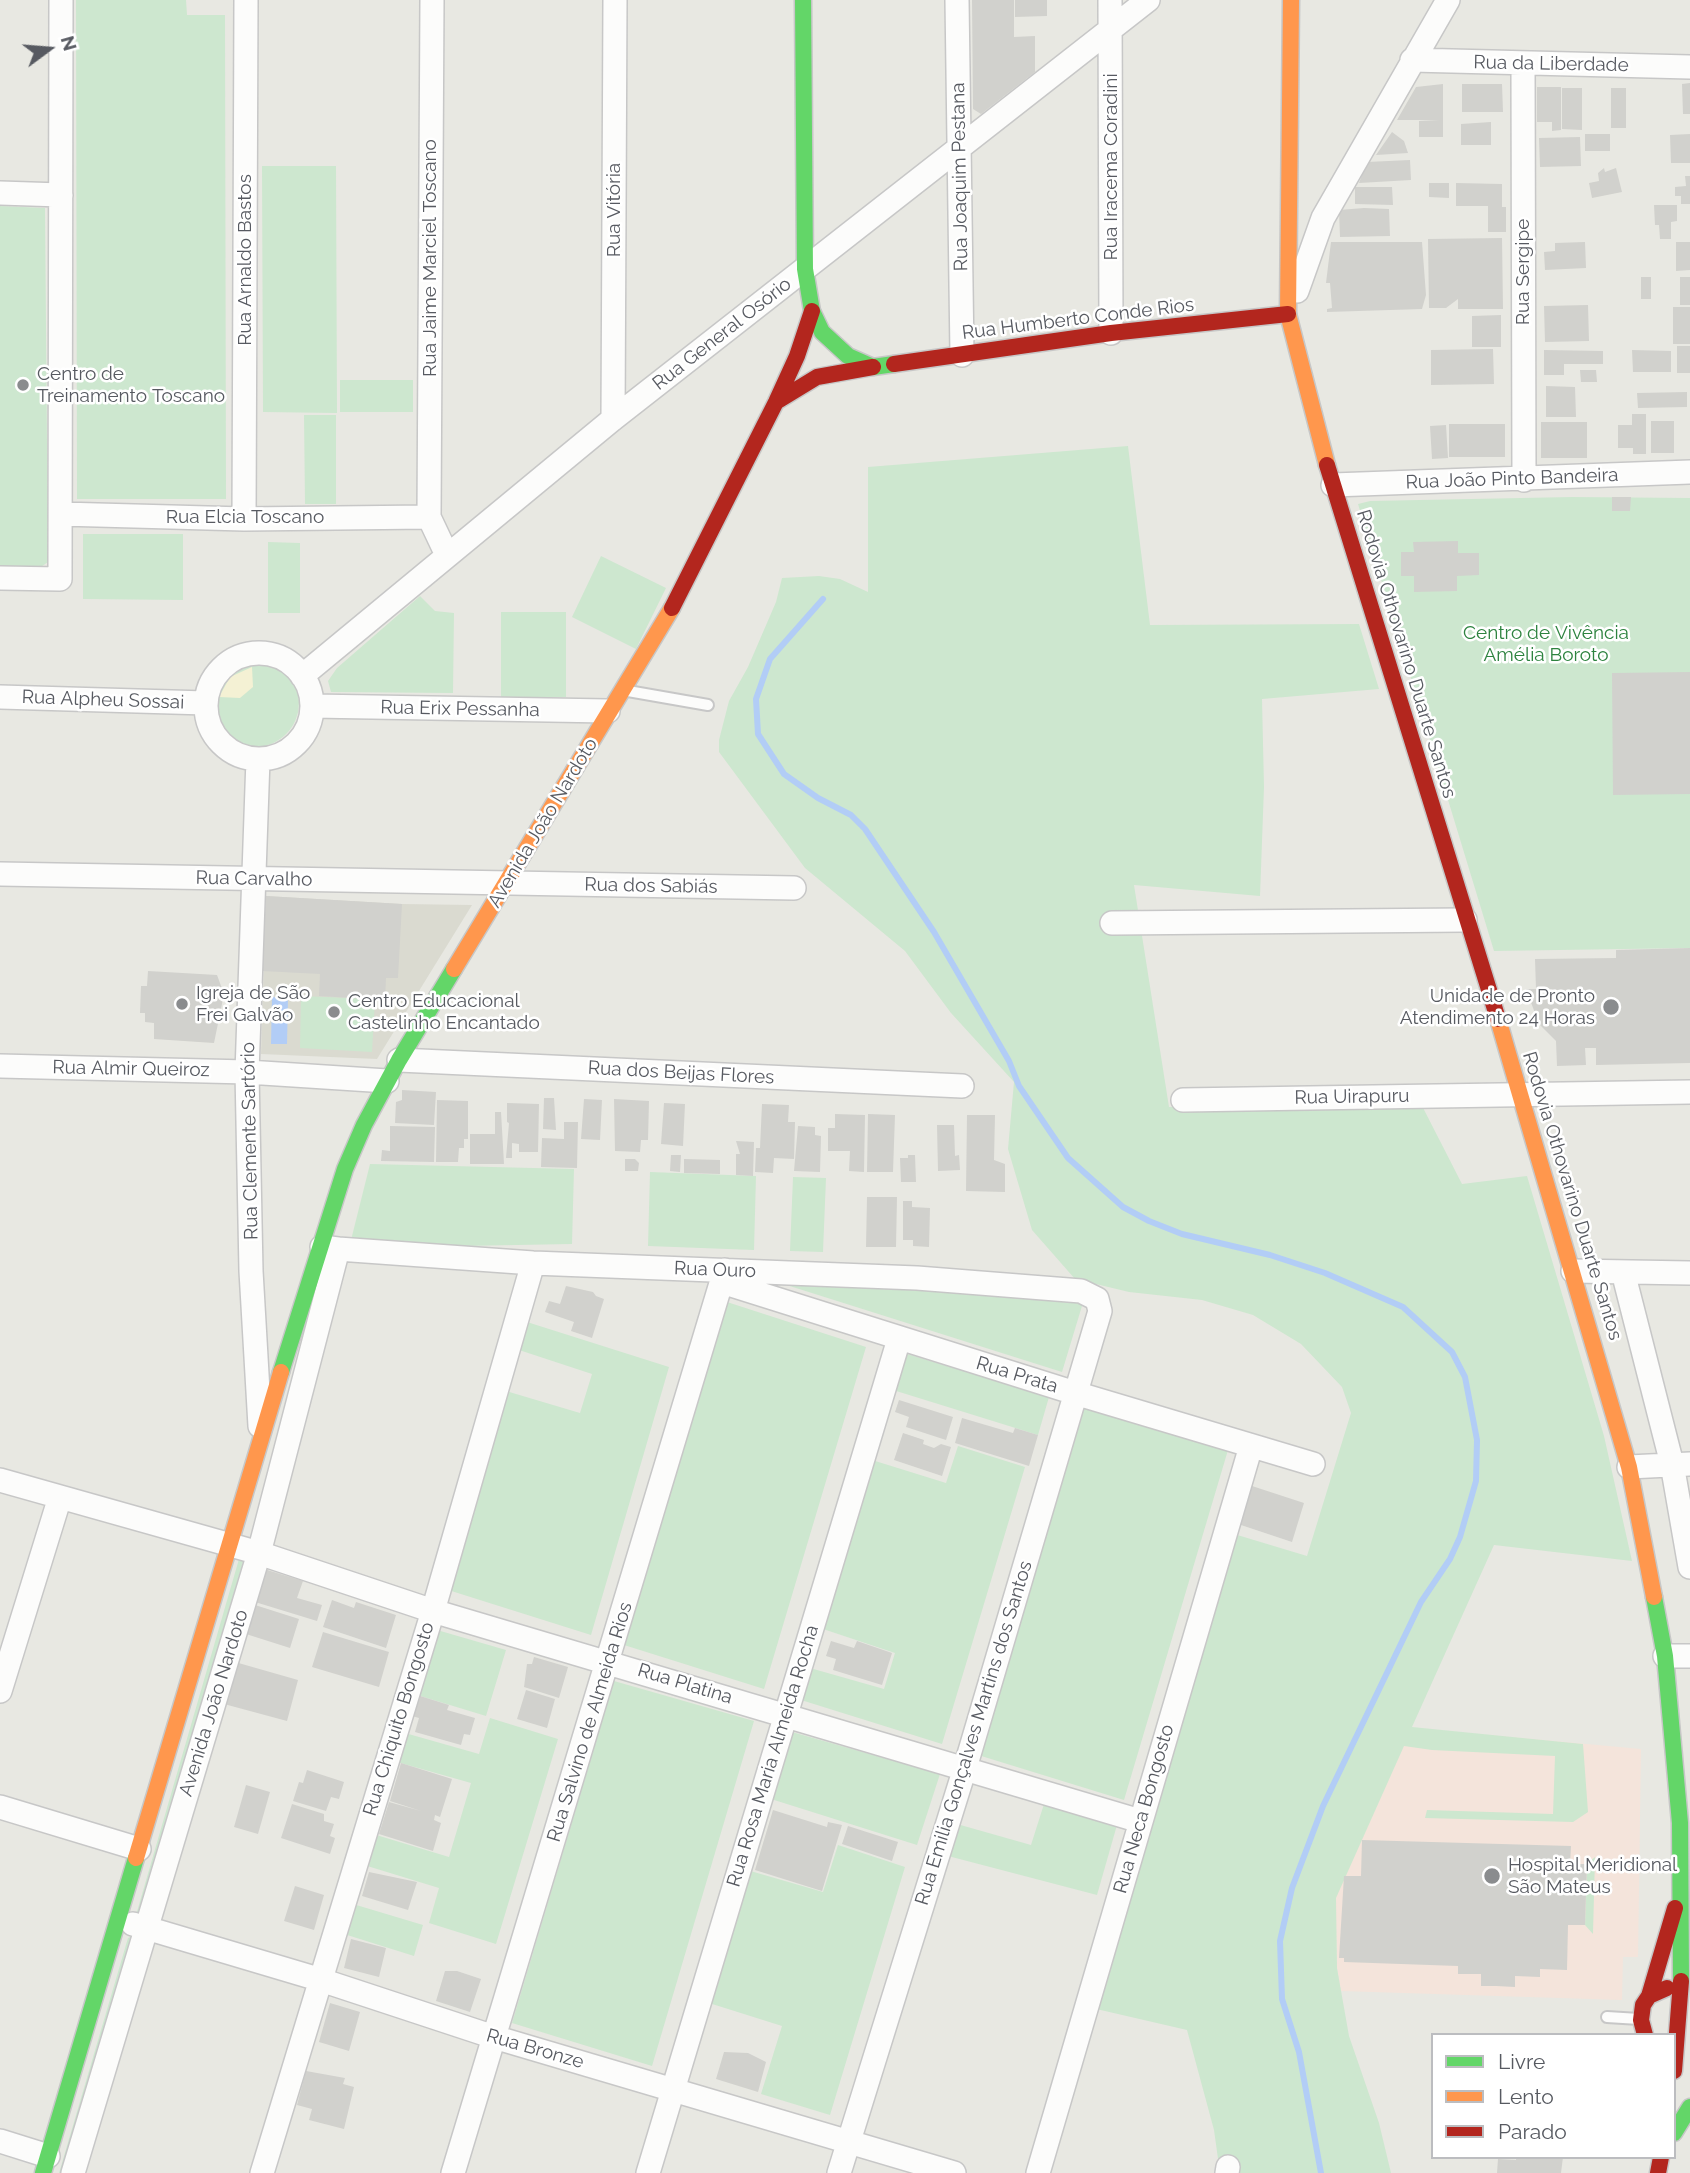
<!DOCTYPE html>
<meta charset="utf-8">
<style>
body{margin:0}
#map{position:relative;width:1690px;height:2173px;overflow:hidden;background:#e8e8e2;font-family:Raleway,sans-serif}
canvas{display:block}
.legend{position:absolute;left:1431px;top:2033px;width:245px;height:126px;box-sizing:border-box;background:#fff;border:2px solid #bcbdc0;margin:0;padding:9px 12px;list-style:none;font-size:21px;color:#575a61}
.legend li{display:flex;align-items:center;gap:14px;height:35px}
.legend b{width:35px;border:2px solid #bcbdc0}
.north{position:absolute;left:14px;top:14px;width:70px;height:70px;-webkit-text-stroke:5px #fff;paint-order:stroke;rotate:74deg;font-size:19px;font-weight:700;line-height:28px;text-align:center;color:#575a61}
.north::after{content:'';display:block;margin:auto;width:24px;height:32px;background:#575a61;clip-path:polygon(50% 0,100% 100%,50% 72%,0 100%)}
</style>
<div id="map">
<canvas width="1690" height="2173"></canvas>
<ul class="legend">
<li><b style="height:9px;background:#63d668"></b>Livre</li>
<li><b style="height:9px;background:#ff974d"></b>Lento</li>
<li><b style="height:9px;background:#b3261e"></b>Parado</li>
</ul>
<div class="north">N</div>
</div>
<script>
const g = document.querySelector('canvas').getContext('2d');
g.lineJoin = 'round';
function fill(path, color) { g.fillStyle = color; g.fill(path, 'evenodd'); }
const shape = rows => new Path2D(rows.map(r => 'M' + r).join(''));
function trace(path, color, width, dash) { g.strokeStyle = color; g.lineWidth = width; g.lineCap = dash ? 'butt' : 'round'; g.setLineDash(dash || []); g.stroke(path); }
function drawText(font, color, halo, rows, align = 'center') {
  g.font = font + ' Raleway,sans-serif'; g.lineWidth = 5; g.setLineDash([]); g.textBaseline = 'middle'; g.strokeStyle = halo; g.fillStyle = color; for (const [text, x, y, turn = 0] of rows) {
    g.save(); g.translate(x, y); g.rotate((+turn || 0) * Math.PI / 180); g.textAlign = isNaN(turn) ? turn : align; if (halo) g.strokeText(text, 0, 0); g.fillText(text, 0, 0); g.restore();
  }
}
fill(shape([
 [266,896,402,904,472,905,377,1059,261,1054]
]), '#dadad0');
fill(shape([
 [1412,1728,1641,1749,1638,1957,1623,1957,1622,2000,1341,1991,1337,1968,1335,1898]
]), '#f4e4db');
fill(shape([
 [76,0,186,0,187,15,225,15,226,499,77,499],
 [262,166,336,166,337,413,263,412],
 [0,206,45,208,48,562,38,569,0,568],
 [340,380,413,380,413,412,340,412],
 [304,415,336,415,336,504,305,504],
 [1128,446,1150,625,1359,624,1379,689,1262,699,1264,787,1260,896,1134,885,1169,1107,1418,1098,1462,1184,1527,1176,1604,1436,1632,1561,1494,1545,1412,1727,1583,1744,1588,1812,1573,1822,1425,1818,1427,1810,1553,1814,1555,1756,1432,1750,1404,1746,1336,1898,1337,1968,1349,2036,1379,2123,1391,2173,1220,2173,1214,2130,1187,2030,1092,2008,1234,1534,1307,1556,1351,1413,1342,1387,1301,1344,1253,1315,1202,1300,1129,1292,1075,1279,1032,1230,1008,1149,1014,1082,951,1013,905,951,805,868,719,752,719,740,729,701,748,667,776,602,782,578,819,576,840,579,868,592,868,467],
 [1572,497,1690,498,1690,948,1494,951,1358,504,1370,501],
 [83,534,183,534,183,600,83,599],
 [268,542,300,543,300,613,268,613],
 [601,556,666,588,636,649,572,617],
 [420,596,435,611,454,613,453,693,331,692,328,681,337,668],
 [501,612,566,612,566,697,501,697],
 '211 703a44 44 0 1 1 88 0a44 44 0 1 1-88 0Z',
 [301,996,375,999,372,1052,300,1048],
 [370,1164,574,1169,572,1244,349,1248],
 [650,1172,756,1176,754,1250,648,1246],
 [793,1177,826,1178,823,1252,790,1251],
 [777,1282,1085,1296,1062,1372],
 [727,1302,866,1347,764,1689,624,1645],
 [527,1322,669,1367,591,1635,445,1589,506,1391,580,1413,592,1374,519,1350],
 [904,1353,1049,1397,1038,1435,893,1390],
 [1082,1406,1228,1450,1124,1800,978,1755],
 [958,1446,1025,1467,942,1744,801,1700,810,1668,884,1689,895,1653,820,1628,872,1460,946,1483],
 [239,1559,244,1559,140,1911,136,1915],
 [437,1630,506,1650,486,1716,417,1695],
 [614,1681,754,1721,652,2066,512,2023],
 [490,1718,558,1739,496,1944,429,1923,439,1888,364,1865,373,1834,449,1857,471,1783,397,1762,405,1733,479,1754],
 [792,1732,940,1774,917,1845,771,1799],
 [1044,1804,1117,1825,1097,1895,948,1856,957,1824,1031,1845],
 [838,1845,905,1867,830,2115,761,2094,782,2026,709,2003,747,1870,823,1892],
 [1595,1857,1593,1934,1585,1925,1587,1864],
 [353,1904,423,1925,414,1956,344,1934],
 [132,1936,64,2173,59,2173,128,1938]
]), '#cde7cf');
fill(shape([
 [252,667,253,687,240,698,219,697,230,677]
]), '#f4f1d4');
fill(shape([
 [272,997,288,998,287,1044,271,1044]
]), '#b2cdf6');
trace(shape([
 [823,599,770,659,756,699,758,734,784,774,818,798,851,815,865,829,934,932,1009,1061,1019,1086,1068,1158,1123,1207,1149,1221,1182,1234,1270,1255,1325,1273,1403,1307,1452,1352,1465,1377,1477,1440,1476,1481,1460,1537,1450,1559,1421,1602,1323,1806,1292,1888,1280,1941,1282,1999,1299,2052,1321,2173]
]), '#b2cdf6', 6);
fill(shape([
 [972,0,1014,0,1014,37,1035,36,1035,72,981,114,973,109],
 [1015,0,1047,0,1047,16,1015,17],
 [1690,83,1690,114,1683,114,1682,84],
 [1443,84,1443,137,1419,137,1419,121,1439,120,1397,120,1416,87],
 [1462,84,1502,84,1503,112,1462,112],
 [1537,87,1561,87,1561,130,1552,131,1552,122,1537,122],
 [1562,88,1582,88,1582,130,1562,129],
 [1611,88,1626,88,1626,128,1611,128],
 [1491,122,1491,145,1461,145,1461,124],
 [1392,132,1404,141,1408,153,1376,155],
 [1585,134,1610,134,1610,151,1585,151],
 [1690,134,1690,163,1671,163,1670,135],
 [1580,137,1581,166,1540,167,1539,138],
 [1410,160,1411,180,1359,183,1367,162],
 [1604,168,1605,172,1616,168,1622,192,1592,198,1589,183,1599,181,1598,173],
 [1685,176,1690,176,1690,204,1681,204,1681,196,1675,196,1675,187,1686,186],
 [1429,183,1449,183,1449,198,1429,197],
 [1456,183,1502,184,1502,207,1506,207,1506,232,1488,232,1488,206,1456,206],
 [1355,187,1392,187,1393,205,1355,204],
 [1654,205,1677,205,1677,221,1671,222,1671,239,1660,239,1659,225,1655,225],
 [1364,208,1389,209,1390,236,1340,237,1339,210],
 [1502,238,1503,309,1458,309,1458,299,1446,308,1429,308,1428,239],
 [1331,242,1422,242,1426,295,1422,309,1327,312,1327,309,1332,308,1330,283,1326,283],
 [1585,242,1586,268,1545,270,1544,252,1555,251,1555,243],
 [1676,242,1690,242,1690,270,1676,271],
 [1641,277,1651,277,1651,299,1641,299],
 [1680,277,1690,277,1690,305,1680,305],
 [1588,305,1589,341,1545,342,1544,306],
 [1673,307,1690,307,1690,344,1673,344],
 [1501,315,1501,347,1472,347,1472,316],
 [1677,346,1690,346,1690,373,1677,373],
 [1493,349,1494,384,1431,385,1431,350],
 [1544,350,1603,351,1603,364,1564,364,1564,375,1544,375],
 [1632,350,1671,351,1671,372,1633,372],
 [1580,370,1596,370,1597,382,1581,382],
 [1546,386,1575,387,1576,417,1546,417],
 [1687,392,1687,407,1638,408,1637,393],
 [1632,414,1646,414,1646,454,1633,454,1633,448,1618,448,1618,425,1632,425],
 [1651,421,1674,421,1674,453,1651,453],
 [1541,422,1587,422,1587,458,1541,458],
 [1449,424,1505,424,1505,457,1449,457],
 [1446,425,1448,458,1432,459,1430,426],
 [1612,497,1631,497,1630,511,1612,511],
 [1458,541,1458,553,1479,553,1479,575,1457,576,1457,591,1414,592,1414,576,1401,576,1401,552,1414,552,1413,542],
 [1690,672,1690,794,1613,795,1612,673],
 [266,896,402,904,398,978,386,978,385,1000,319,996,320,974,262,971],
 [1690,948,1690,1063,1596,1065,1596,1048,1585,1048,1586,1065,1557,1066,1556,1041,1539,1024,1526,989,1536,989,1535,959,1616,958,1616,950],
 [148,971,217,975,224,994,214,1043,154,1039,154,1023,145,1022,145,1013,140,1013,141,986,147,986],
 [402,1090,436,1092,434,1125,395,1123,396,1102,402,1100],
 [544,1098,554,1098,556,1130,543,1129],
 [584,1099,602,1100,600,1140,581,1139],
 [614,1099,649,1101,648,1140,641,1140,640,1152,615,1151],
 [437,1100,468,1101,468,1139,464,1139,464,1148,459,1148,458,1162,436,1162],
 [507,1103,539,1104,538,1152,519,1152,519,1144,512,1143,512,1158,506,1158,509,1123,507,1122],
 [664,1103,685,1104,683,1146,661,1144],
 [762,1104,789,1105,788,1122,795,1122,794,1159,774,1158,773,1173,755,1172,756,1148,760,1148],
 [495,1112,501,1112,504,1164,470,1164,470,1134,495,1134],
 [835,1114,865,1115,864,1172,849,1171,850,1151,828,1151,828,1128,835,1128],
 [868,1114,895,1115,893,1172,867,1172],
 [967,1115,995,1115,994,1160,1005,1164,1005,1192,966,1191],
 [564,1122,578,1122,577,1168,541,1167,542,1138,564,1139],
 [937,1125,954,1125,955,1156,959,1155,960,1170,938,1171],
 [390,1126,435,1127,434,1162,381,1161,382,1150,390,1151],
 [798,1126,815,1127,815,1135,821,1136,820,1172,794,1171],
 [736,1141,754,1142,753,1176,736,1175,736,1154,740,1154],
 [671,1155,681,1155,680,1172,670,1171],
 [908,1155,915,1155,916,1182,901,1182,900,1158,908,1158],
 [625,1159,635,1159,639,1163,638,1171,625,1171],
 [684,1159,720,1160,720,1174,684,1173],
 [867,1197,897,1197,896,1247,866,1247],
 [903,1201,912,1201,912,1207,930,1208,929,1247,913,1246,913,1240,903,1240],
 [566,1286,593,1292,596,1296,604,1299,592,1338,571,1331,574,1322,545,1312,549,1301,560,1304],
 [899,1400,953,1417,946,1440,906,1427,909,1417,895,1412],
 [962,1418,1013,1433,1015,1428,1038,1435,1029,1466,955,1443],
 [903,1433,924,1440,923,1444,934,1448,941,1444,951,1447,942,1476,894,1460],
 [1252,1486,1304,1503,1292,1542,1238,1524],
 [264,1569,303,1581,297,1598,322,1605,317,1621,255,1602],
 [332,1600,354,1608,356,1602,396,1615,386,1648,323,1627],
 [255,1605,299,1619,290,1648,246,1634],
 [323,1632,389,1652,379,1687,312,1667],
 [831,1641,854,1648,857,1641,892,1653,882,1685,833,1670,836,1659,826,1656],
 [534,1657,568,1667,559,1698,524,1687,527,1664,532,1664],
 [235,1662,298,1680,287,1721,224,1704],
 [526,1690,555,1699,547,1728,517,1719],
 [417,1695,449,1705,447,1710,475,1718,470,1735,464,1734,461,1745,415,1732,419,1718,412,1716],
 [401,1763,452,1779,440,1817,435,1815,434,1820,441,1823,433,1851,379,1834,389,1802,421,1811,390,1801],
 [307,1770,344,1782,339,1799,331,1797,326,1811,293,1801,299,1782,303,1783],
 [246,1785,270,1792,258,1834,234,1827],
 [292,1804,324,1814,324,1821,334,1824,330,1836,335,1838,330,1854,281,1838],
 [773,1810,827,1827,828,1822,842,1825,822,1891,755,1870],
 [848,1826,898,1842,892,1861,842,1844],
 [1362,1840,1571,1846,1570,1864,1587,1864,1585,1925,1568,1925,1567,1970,1540,1969,1540,1977,1515,1976,1515,1987,1496,1986,1481,1986,1481,1974,1458,1974,1458,1966,1344,1962,1344,1958,1339,1958,1344,1876,1361,1876],
 [369,1872,417,1882,408,1910,362,1896],
 [295,1886,324,1895,314,1930,284,1921],
 [351,1939,386,1948,379,1977,344,1968],
 [445,1971,457,1971,481,1979,470,2012,436,2001],
 [330,2003,360,2012,349,2051,319,2042],
 [724,2052,748,2053,766,2062,758,2092,716,2079],
 [306,2071,345,2078,343,2084,354,2087,344,2129,309,2120,312,2109,297,2105],
 [1516,2157,1563,2157,1561,2173,1497,2173,1498,2159,1516,2160]
]), '#d1d1cd');
const lane = shape([
 [628,691,708,705],
 [1607,2017,1639,2019]
]);
const street = shape([
 [432,0,429,517,447,555],
 [957,0,962,355],
 [1110,0,1111,333],
 [1412,60,1690,67],
 [1523,64,1524,480],
 [0,193,61,195],
 [1297,291,1323,218,1448,0],
 [613,419,615,0],
 [1333,485,1690,472],
 [61,514,244,519,429,517],
 [244,519,246,0],
 [0,578,60,579,61,0],
 '206 706a53 53 0 1 1 106 0a53 53 0 1 1-106 0Z',
 [302,676,613,419,1148,0],
 [0,697,206,703],
 [312,706,608,711],
 [258,759,247,1072,251,1271,260,1426],
 [0,874,794,888],
 [1112,923,1465,920],
 [399,1060,962,1086],
 [0,1066,247,1072,387,1081],
 [1183,1100,1690,1092],
 [338,1249,533,1263,917,1278,1081,1291,1097,1299,1100,1311,965,1768,839,2173],
 [1573,1271,1690,1273],
 [1623,1272,1672,1464,1690,1567],
 [722,1282,1075,1393,1313,1464],
 [1629,1467,1690,1464],
 [0,1480,259,1553,433,1611,1140,1821],
 [1665,1656,1690,1656],
 [0,1691,60,1497],
 [0,1807,139,1849],
 [133,1924,318,1979,494,2037,954,2173],
 [0,2141,48,2156],
 [73,2173,259,1553,338,1249,322,1247],
 [262,2173,433,1611,533,1263],
 [453,2173,725,1270],
 [648,2173,899,1339],
 [1038,2173,1251,1446],
 [1227,2173,1228,2167]
]);
const fast = shape([
 [803,0,805,269,812,311,822,332,848,356,873,367,894,364],
 [281,1372,345,1169,364,1125,399,1060,454,969],
 [1654,1597,1665,1656,1680,1823,1681,1981],
 [1674,2133,1690,2107],
 [43,2173,136,1858]
]);
const slow = shape([
 [1291,0,1288,314,1327,465],
 [454,969,672,608],
 [1498,1019,1629,1467,1654,1597],
 [136,1858,281,1372]
]);
const jam = shape([
 [894,364,1111,333,1288,314],
 [776,402,817,377,873,367],
 [1327,465,1498,1019],
 [672,608,776,402,797,356,812,311],
 [1649,1996,1675,1908],
 [1645,2035,1641,2020,1643,2005,1649,1996,1667,1988],
 [1674,2071,1681,1981],
 [1658,2173,1661,2157]
]);
trace(lane, '#c7c7c7', 14);
trace(street, '#c7c7c7', 26);
trace(fast, '#c7c7c7', 19);
trace(slow, '#c7c7c7', 19);
trace(jam, '#c7c7c7', 19);
trace(lane, '#fcfcfb', 10);
trace(street, '#fcfcfb', 23);
trace(fast, '#63d668', 16);
trace(slow, '#ff974d', 16);
trace(jam, '#b3261e', 16);
for (const [x, y, r, color] of [
 [23,385,7,"#8a8c8e"],
 [182,1004,7,"#8a8c8e"],
 [1611,1007,9,"#8a8c8e"],
 [334,1012,7,"#8a8c8e"],
 [1492,1876,9,"#8a8c8e"]
]) { const dot = new Path2D(); dot.arc(x, y, r, 0, 2 * Math.PI); g.fillStyle = color; g.fill(dot); trace(dot, '#fff', 2.5); }
drawText('19px', '#575a61', '#fff', [
 ["Rua da Liberdade",1551,64,1],
 ["Rua Iracema Coradini",1111,167,-90],
 ["Rua Joaquim Pestana",960,177,-91],
 ["Rua Vitória",614,210,-90],
 ["Rua Jaime Marciel Toscano",430,258,-90],
 ["Rua Arnaldo Bastos",245,260,-90],
 ["Rua Sergipe",1523,272,-90],
 ["Rua Humberto Conde Rios",1078,319,-7],
 ["Rua General Osório",722,334,-38],
 ["Rua João Pinto Bandeira",1512,479,-2],
 ["Rua Elcia Toscano",245,517],
 ["Rodovia Othovarino Duarte Santos",1406,654,73],
 ["Rua Alpheu Sossai",103,700,2],
 ["Rua Erix Pessanha",460,709,1],
 ["Avenida João Nardoto",543,823,-59],
 ["Rua Carvalho",254,879,1],
 ["Rua dos Sabiás",651,886,1],
 ["Rua Almir Queiroz",131,1069,1],
 ["Rua dos Beijas Flores",681,1073,3],
 ["Rua Uirapuru",1352,1097,-1],
 ["Rua Clemente Sartório",250,1141,-91],
 ["Rodovia Othovarino Duarte Santos",1572,1196,73],
 ["Rua Ouro",715,1270,2],
 ["Rua Prata",1017,1375,17],
 ["Rua Platina",685,1684,17],
 ["Avenida João Nardoto",214,1703,-73],
 ["Rua Chiquito Bongosto",399,1719,-73],
 ["Rua Salvino de Almeida Rios",590,1722,-73],
 ["Rua Emilia Gonçalves Martins dos Santos",974,1733,-73],
 ["Rua Rosa Maria Almeida Rocha",773,1756,-73],
 ["Rua Neca Bongosto",1144,1809,-74],
 ["Rua Bronze",535,2049,16]
]);
drawText('19px', '#575a61', '#fff', [
 ["Centro de",37,374],
 ["Treinamento Toscano",37,396],
 ["Igreja de São",196,993],
 ["Frei Galvão",196,1015],
 ["Unidade de Pronto",1595,996,"right"],
 ["Atendimento 24 Horas",1595,1018,"right"],
 ["Centro Educacional",348,1001],
 ["Castelinho Encantado",348,1023],
 ["Hospital Meridional",1508,1865],
 ["São Mateus",1508,1887]
], 'left');
drawText('19px', '#2d833f', '#fff', [
 ["Centro de Vivência",1546,633],
 ["Amélia Boroto",1546,655]
]);
</script>
